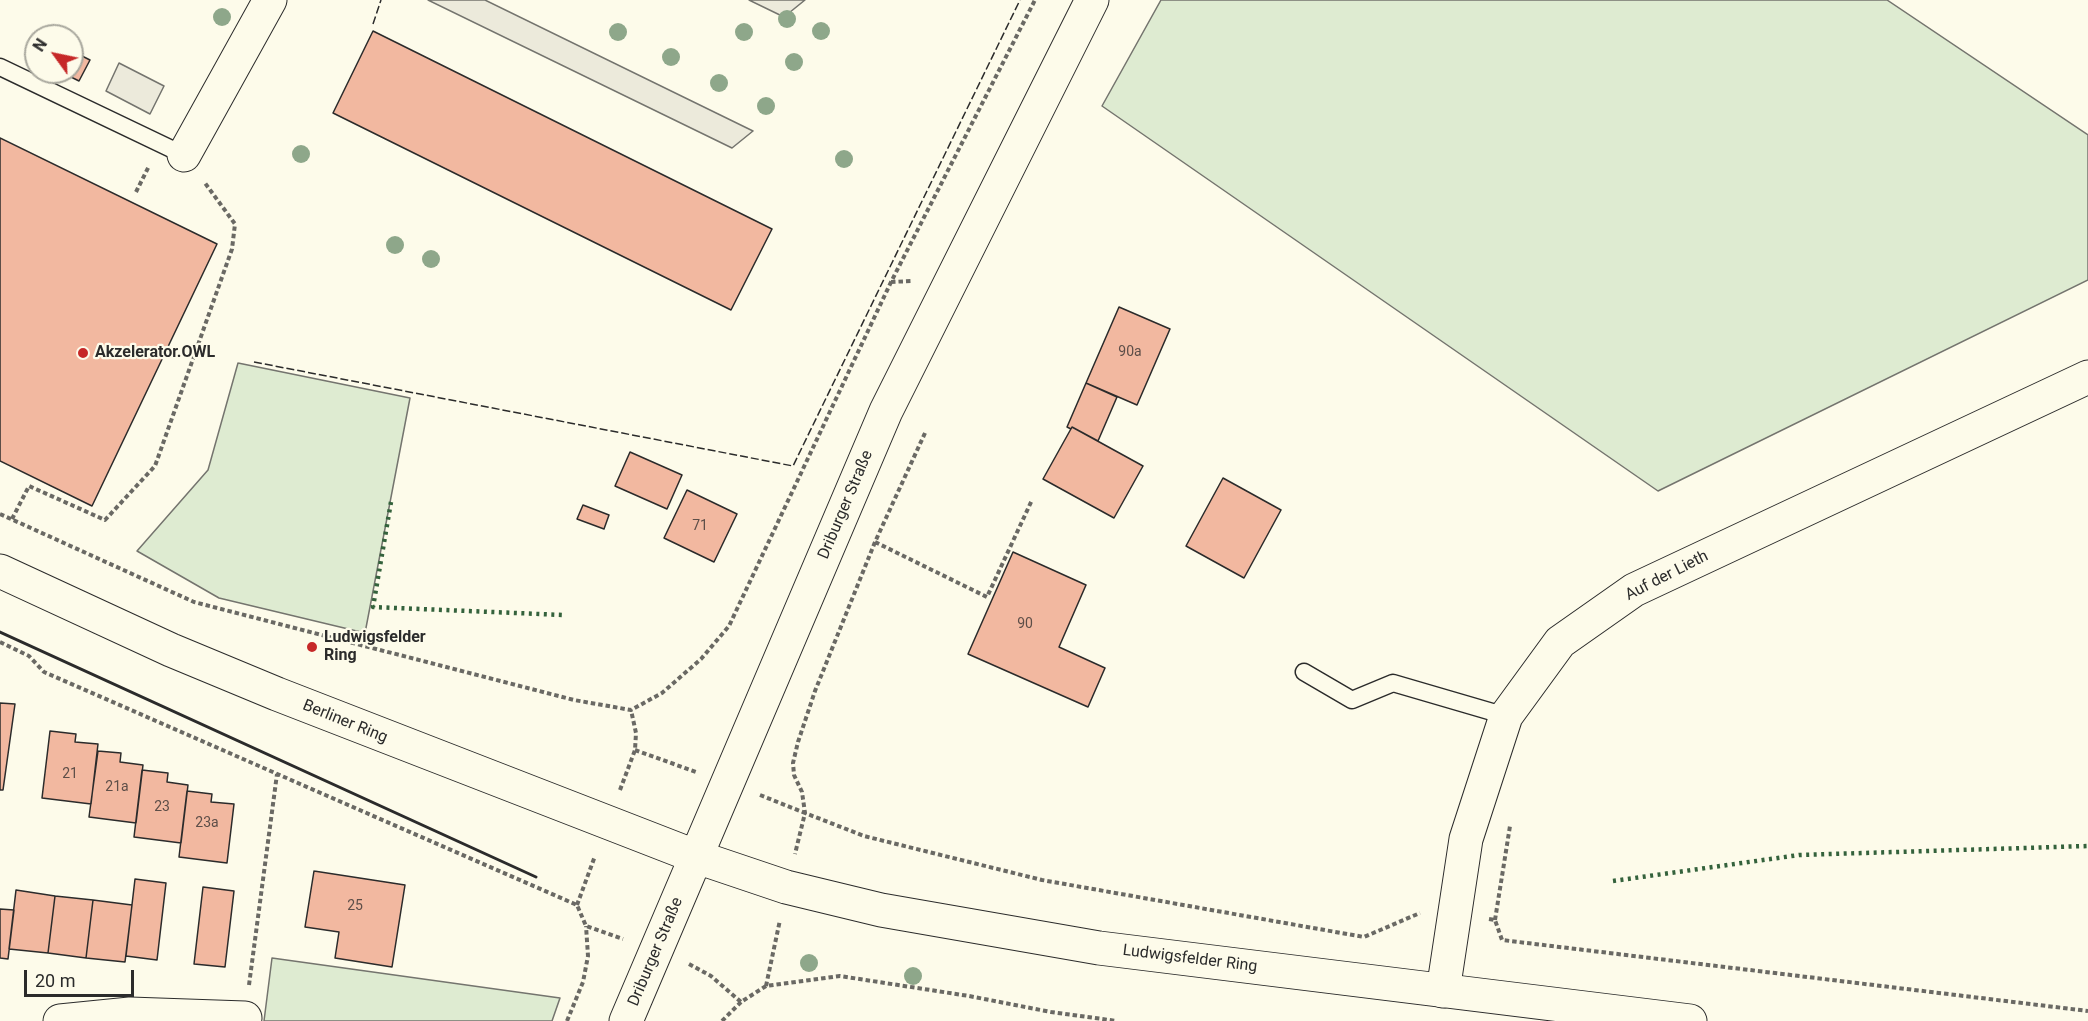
<!DOCTYPE html>
<meta charset="utf-8">
<style>
body{margin:0}
#map{position:relative;width:2088px;height:1021px;overflow:hidden;background:#fdfbea;font-family:Roboto,sans-serif}
canvas{display:block}
.north{position:absolute;left:24px;top:24px;width:60px;height:60px;box-sizing:border-box;background:#fdfbea;border:2px solid #a9a89e;border-radius:50%;rotate:303deg;font-size:16px;font-weight:700;line-height:24px;text-align:center;color:#2b2b2b}
.north::after{content:'';display:block;margin:auto;width:21px;height:27px;background:#c62828;clip-path:polygon(50% 0,100% 100%,50% 72%,0 100%)}
.scale{position:absolute;left:24px;top:970px;width:110px;height:27px;box-sizing:border-box;border:3px solid #2b2b2b;border-top:0;padding-left:8px;font-size:18px;line-height:21px;white-space:nowrap;color:#2b2b2b;-webkit-text-stroke:4px #fdfbea;paint-order:stroke}
</style>
<div id="map">
<canvas width="2088" height="1021"></canvas>
<div class="north">N</div>
<div class="scale">20 m</div>
</div>
<script>
const g = document.querySelector('canvas').getContext('2d');
g.lineJoin = 'round';
function fill(path, color) { g.fillStyle = color; g.fill(path, 'evenodd'); }
const shape = rows => new Path2D(rows.map(r => 'M' + r).join(''));
function trace(path, color, width, dash) { g.strokeStyle = color; g.lineWidth = width; g.lineCap = dash ? 'butt' : 'round'; g.setLineDash(dash || []); g.stroke(path); }
function drawText(font, color, halo, rows, align = 'center') {
  g.font = font + ' Roboto,sans-serif'; g.lineWidth = 4.5; g.setLineDash([]); g.textBaseline = 'middle'; g.strokeStyle = halo; g.fillStyle = color; for (const [text, x, y, turn = 0] of rows) {
    g.save(); g.translate(x, y); g.rotate((+turn || 0) * Math.PI / 180); g.textAlign = isNaN(turn) ? turn : align; if (halo) g.strokeText(text, 0, 0); g.fillText(text, 0, 0); g.restore();
  }
}
const green = shape([
 [1161,0,1887,0,2088,135,2088,280,1658,491,1102,106,1161,0],
 [238,363,410,398,365,633,219,598,137,551,208,470,238,363],
 [272,958,560,998,552,1021,264,1021,272,958]
]);
fill(green, '#deebd1');
trace(green, '#74746e', 1.5);
const parking = shape([
 [428,0,485,0,753,131,732,148,428,0],
 [749,0,805,0,784,17,749,0],
 [119,63,164,86,150,114,106,91,119,63]
]);
fill(parking, '#eceadb');
trace(parking, '#74746e', 1.5);
const building = shape([
 [373,31,772,229,731,310,333,113,373,31],
 [36,39,36,60,28,56,36,39],
 [72,51,90,60,79,81,61,72,72,72,72,51],
 [0,138,217,244,92,506,0,461,0,138],
 [1119,307,1170,329,1137,405,1086,383,1119,307],
 [1086,383,1117,397,1098,441,1072,427,1071,429,1067,427,1086,383],
 [1072,427,1143,466,1114,518,1043,479,1072,427],
 [630,452,682,475,667,509,615,486,630,452],
 [1223,478,1281,510,1244,578,1186,546,1223,478],
 [687,490,737,514,714,562,664,538,687,490],
 [583,505,609,515,604,529,577,519,583,505],
 [1013,552,1086,585,1059,647,1105,668,1088,707,968,654,1013,552],
 [0,703,15,704,3,790,0,790,0,703],
 [50,731,76,734,75,742,98,744,91,804,42,798,50,731],
 [98,751,121,753,120,762,143,765,136,823,89,817,98,751],
 [142,770,168,773,167,782,188,785,181,843,134,837,142,770],
 [187,791,212,794,211,802,234,804,227,863,179,857,187,791],
 [314,871,405,885,392,967,335,958,339,932,305,927,314,871],
 [135,879,166,883,157,960,126,956,135,879],
 [203,887,234,891,225,967,194,964,203,887],
 [16,890,55,896,48,953,9,949,16,890],
 [55,896,93,900,86,958,48,953,55,896],
 [93,900,132,905,125,962,86,958,93,900],
 [0,909,14,910,8,959,0,958,0,909]
]);
fill(building, '#f2b8a0');
trace(building, '#2b2b2b', 1.5);
const lane = shape([
 [0,67,184,155],
 [1304,672,1352,700,1393,683,1506,716]
]);
const street = shape([
 [184,155,270,0],
 [1443,991,1466,839,1506,716,1560,642,1634,590,2088,377],
 [60,1021,130,1014,245,1018]
]);
const secondary = shape([
 [0,571,171,650,277,694,697,857,786,887,881,910,1099,948,1690,1021],
 [626,1021,886,411,1092,0]
]);
trace(lane, '#2b2b2b', 19);
trace(street, '#2b2b2b', 35);
trace(secondary, '#2b2b2b', 35);
trace(shape([
 [136,192,149,166],
 [891,282,911,281],
 [925,433,875,542,987,597,1032,500],
 [0,514,194,602,574,700,631,710,662,693,701,659,729,626,891,282,1035,0],
 [12,519,29,486,105,520,155,466,232,249,235,224,205,183],
 [875,542,815,691,798,742,793,763,794,775,802,792,805,813,864,836,1042,880,1364,937,1420,913],
 [0,642,29,656,44,672,577,905,586,926,623,939],
 [635,750,696,772],
 [620,790,635,750,636,733,631,710],
 [760,795,805,813,795,854],
 [577,905,595,856],
 [1489,919,1495,920,1502,940,2088,1011],
 [1495,920,1510,826],
 [689,964,711,976,741,1002,766,986,840,976,969,996,1051,1012,1117,1021],
 [249,985,277,774],
 [766,986,780,920],
 [567,1021,583,982,588,956,586,926],
 [722,1021,741,1002]
]), '#6a6964', 4, [4.5, 3]);
trace(lane, '#fdfbea', 16);
trace(street, '#fdfbea', 33);
trace(secondary, '#fdfbea', 33);
trace(shape([
 [391,502,373,607,563,615],
 [1613,881,1799,855,2088,846]
]), '#34623c', 4.5, [3, 4.5]);
trace(shape([
 [373,24,381,0],
 [254,362,793,466,1020,0]
]), '#2b2b2b', 1.5, [8, 3]);
trace(shape([
 [0,632,536,877]
]), '#2b2b2b', 3);
g.fillStyle = '#8ea78a';
for (const [x, y] of [
 [222,17],
 [787,19],
 [821,31],
 [618,32],
 [744,32],
 [671,57],
 [794,62],
 [719,83],
 [766,106],
 [301,154],
 [844,159],
 [395,245],
 [431,259],
 [809,963],
 [913,976]
]) { g.beginPath(); g.arc(x, y, 9, 0, 2 * Math.PI); g.fill(); }
for (const [x, y, r, color] of [
 [83,353,6,"#c62828"],
 [312,647,6,"#c62828"]
]) { const dot = new Path2D(); dot.arc(x, y, r, 0, 2 * Math.PI); g.fillStyle = color; g.fill(dot); trace(dot, '#fdfbea', 2); }
drawText('14px', '#5d4e48', null, [
 ["90a",1130,352],
 ["71",700,526],
 ["90",1025,624],
 ["21",70,774],
 ["21a",117,787],
 ["23",162,807],
 ["23a",207,823],
 ["25",355,906]
]);
drawText('bold 16px', '#2b2b2b', '#fdfbea', [
 ["Akzelerator.OWL",95,353],
 ["Ludwigsfelder",324,638],
 ["Ring",324,656]
], 'left');
drawText('16px', '#2b2b2b', '#fdfbea', [
 ["Driburger Straße",846,505,-67],
 ["Auf der Lieth",1667,576,-27],
 ["Berliner Ring",345,722,22],
 ["Driburger Straße",656,952,-67],
 ["Ludwigsfelder Ring",1190,959,7]
]);
</script>
